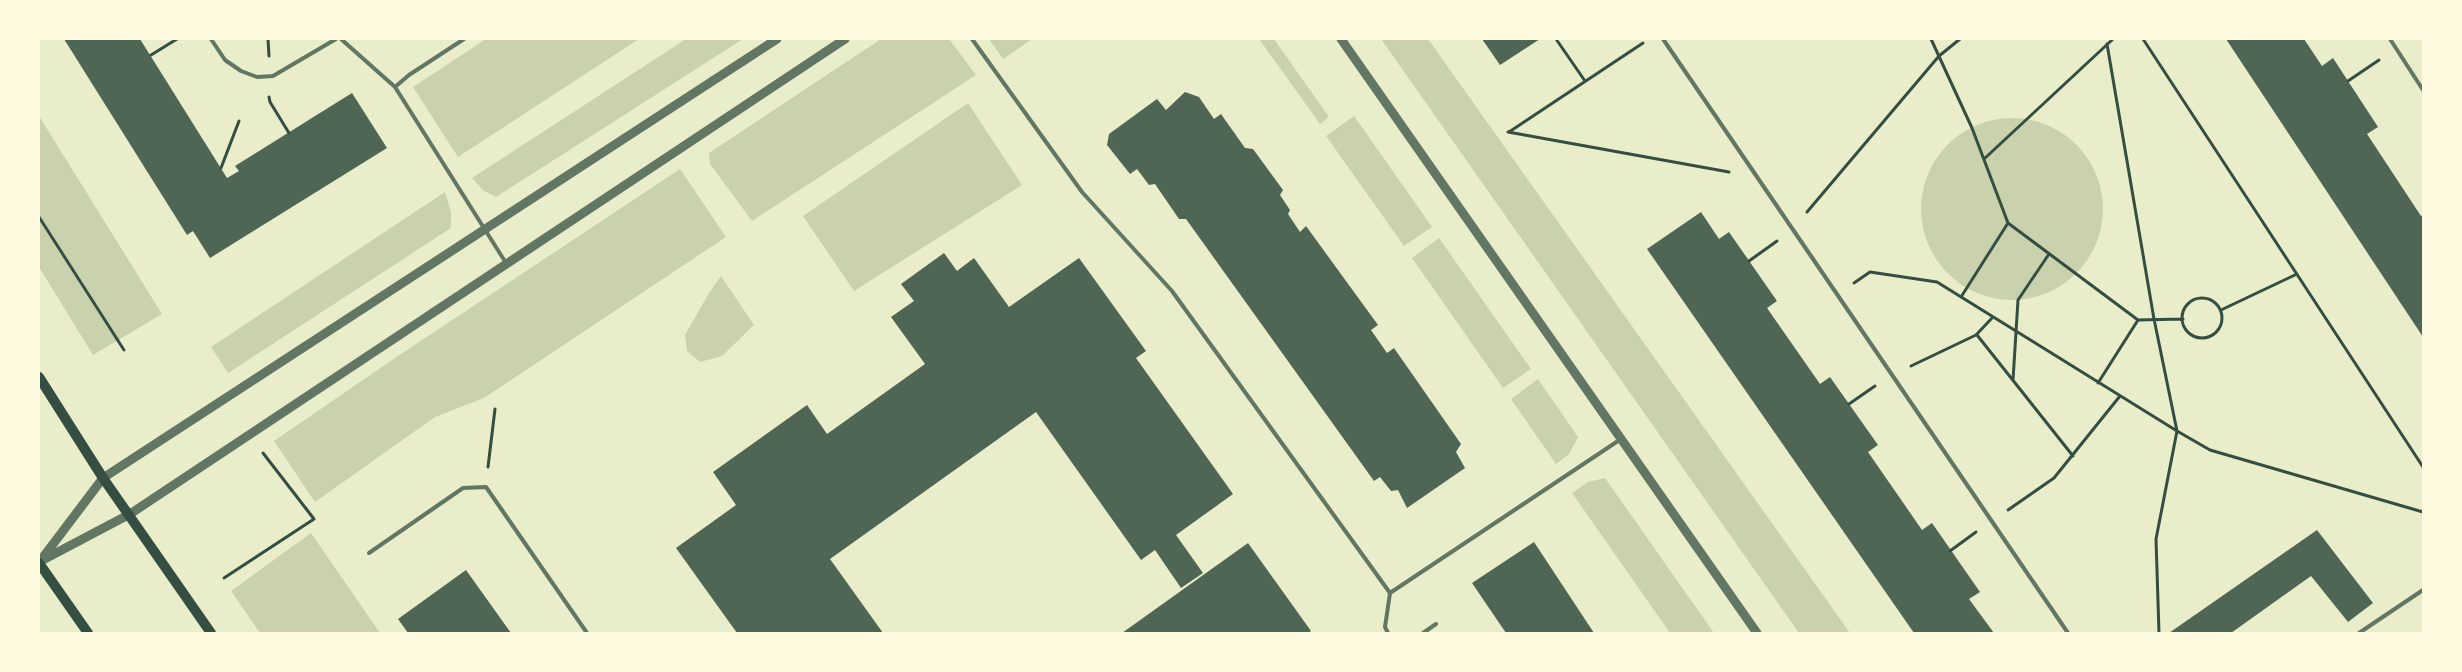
<!DOCTYPE html>
<style>
body{margin:0}
#map{position:relative;width:2462px;height:672px;overflow:hidden;background:#e9edc9;font-family:Mulish,sans-serif}
canvas{display:block}
.frame{position:absolute;inset:0;border:40px solid #fefae0;pointer-events:none}
</style>
<div id="map">
<canvas width="2462" height="672"></canvas>
<div class="frame"></div>
</div>
<script>
const g = document.querySelector('canvas').getContext('2d');
g.lineJoin = 'round';
function fill(path, color) { g.fillStyle = color; g.fill(path, 'evenodd'); }
const shape = rows => new Path2D(rows.map(r => 'M' + r).join(''));
function trace(path, color, width, dash) { g.strokeStyle = color; g.lineWidth = width; g.lineCap = dash ? 'butt' : 'round'; g.setLineDash(dash || []); g.stroke(path); }
fill(shape([
 [486,39,639,39,458,157,413,87],
 [686,39,743,39,496,197,484,191,472,178],
 [881,39,949,39,976,75,752,221,710,164,709,153],
 [989,39,1032,39,1003,59],
 [1259,39,1274,39,1329,117,1320,124],
 [1381,39,1428,39,1850,633,1799,633],
 [968,103,1022,185,854,291,803,216],
 [39,116,162,314,93,355,39,267],
 [1354,116,1432,227,1404,246,1326,136],
 '1921 209a91 91 0 1 1 182 0a91 91 0 1 1-182 0Z',
 [680,169,726,237,484,398,435,417,315,502,274,441,395,358],
 [445,192,451,212,451,228,228,373,211,347],
 [1439,238,1531,369,1503,388,1412,258],
 [721,276,754,325,722,356,700,362,687,351,685,335,709,293],
 [1538,379,1578,437,1569,454,1556,464,1511,399],
 [1605,478,1714,633,1670,633,1572,493,1588,482],
 [311,533,380,633,260,633,231,591]
]), '#cad2ad');
fill(shape([
 [64,39,140,39,227,178,239,171,235,166,352,93,387,148,210,258,193,231,187,235],
 [1482,39,1540,39,1500,65],
 [2226,39,2304,39,2322,66,2333,58,2378,127,2367,134,2421,216,2423,215,2423,337],
 [1185,92,1199,97,1214,119,1221,114,1245,148,1253,149,1283,190,1280,195,1290,210,1288,214,1300,232,1306,226,1378,325,1371,330,1387,353,1394,348,1461,444,1456,452,1465,468,1407,508,1398,490,1391,491,1380,477,1374,481,1186,219,1179,219,1155,184,1149,185,1137,169,1130,174,1107,145,1109,134,1157,99,1166,110],
 [1701,212,1719,239,1729,232,1777,301,1767,308,1820,384,1830,377,1878,445,1868,452,1922,530,1932,523,1980,592,1969,599,1994,633,1914,633,1647,249],
 [944,253,957,271,974,258,1009,307,1079,258,1146,351,1136,358,1233,494,1176,535,1203,573,1181,588,1155,550,1141,560,1036,412,830,559,883,633,737,633,676,548,736,505,713,472,807,405,827,434,925,364,891,317,914,301,901,284],
 [2317,530,2373,603,2348,622,2311,576,2231,633,2169,633],
 [1534,542,1594,633,1506,633,1472,583],
 [1248,543,1311,631,1308,633,1122,633],
 [466,570,511,633,408,633,398,619]
]), '#4f6655');
trace(shape([
 [268,39,269,56],
 [1556,39,1585,81],
 [1931,39,1972,128,2008,223,2138,320,2183,319],
 [2143,39,2423,467],
 [2107,44,2154,319,2177,431,2156,539,2159,633],
 [151,55,177,39],
 [2348,81,2379,60],
 [269,97,270,102,289,133],
 [1508,132,1729,172],
 [1509,132,1643,43],
 [1984,159,2113,39],
 [221,168,239,121],
 [1807,212,1939,56,1960,39],
 [39,217,124,350],
 [1749,261,1777,241],
 [1854,283,1870,272,1937,282,2177,431,2210,450,2423,512],
 [1961,297,2008,223],
 '2182 318a20 20 0 1 1 40 0a20 20 0 1 1-40 0Z',
 [2221,310,2297,274],
 [1977,335,2073,456],
 [1911,366,1976,335,1993,317],
 [2013,380,2018,300,2049,254],
 [2098,383,2138,320],
 [1849,404,1875,386],
 [488,467,495,409],
 [2008,510,2054,478,2120,396],
 [1950,551,1976,532],
 [224,578,314,519,263,453]
]), '#344e41', 3);
trace(shape([
 [211,39,225,60,241,71,257,77,273,76,336,39],
 [341,39,395,87,506,263],
 [972,39,1082,192,1172,291,1390,593,1385,627,1388,633],
 [1663,39,2068,633],
 [2390,39,2423,90],
 [395,87,409,75,464,39],
 [369,553,463,488,486,487,587,633],
 [1390,593,1621,439],
 [1423,633,1436,624],
 [2359,633,2423,590]
]), '#617663', 4);
trace(shape([
 [1341,39,1757,633],
 [41,560,103,478,777,39],
 [39,562,130,514,845,39]
]), '#617663', 9);
trace(shape([
 [39,377,103,478,211,633],
 [39,563,88,633]
]), '#344e41', 10);
</script>
